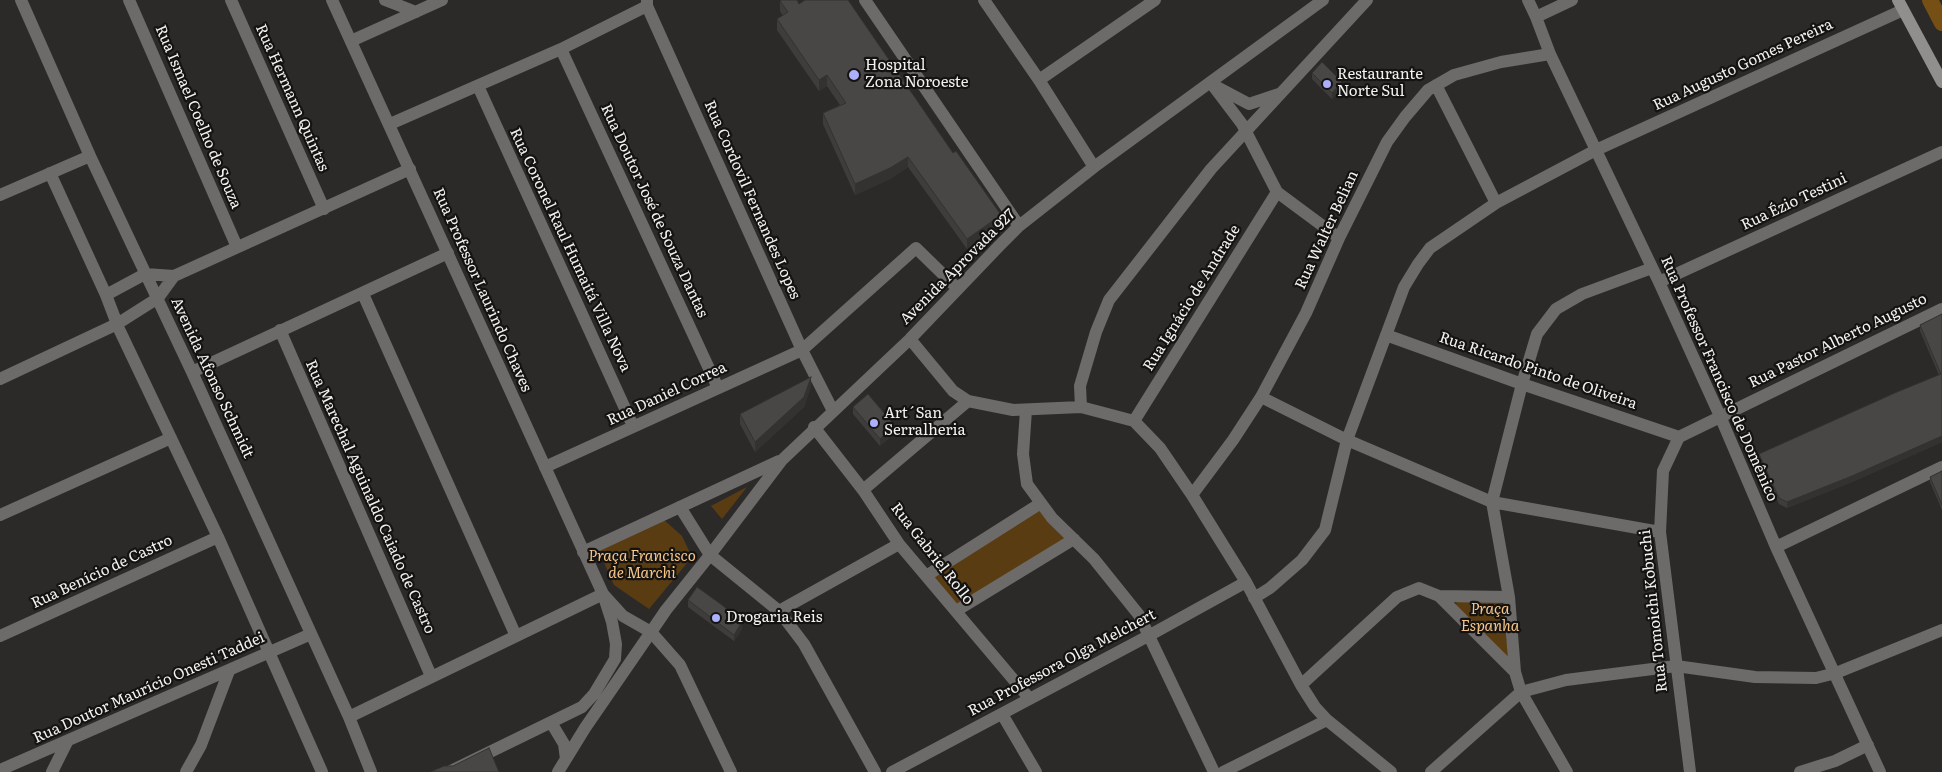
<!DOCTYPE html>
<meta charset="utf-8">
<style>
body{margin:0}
canvas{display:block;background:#2c2a28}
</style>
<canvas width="1942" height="772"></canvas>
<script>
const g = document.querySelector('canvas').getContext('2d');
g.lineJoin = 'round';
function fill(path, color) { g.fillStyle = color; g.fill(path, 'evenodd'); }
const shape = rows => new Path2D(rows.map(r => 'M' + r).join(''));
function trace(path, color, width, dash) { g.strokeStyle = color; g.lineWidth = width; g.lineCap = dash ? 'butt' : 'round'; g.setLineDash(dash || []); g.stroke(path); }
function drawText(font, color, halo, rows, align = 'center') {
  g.font = font + ' Literata,serif'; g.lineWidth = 4.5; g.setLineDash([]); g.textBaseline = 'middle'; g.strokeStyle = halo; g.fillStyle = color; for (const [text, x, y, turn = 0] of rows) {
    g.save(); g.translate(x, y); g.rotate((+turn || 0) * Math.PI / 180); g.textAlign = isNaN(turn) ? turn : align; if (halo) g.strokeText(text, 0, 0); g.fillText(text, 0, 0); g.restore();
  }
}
fill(shape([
 [747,487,722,519,711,506],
 [1040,508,1074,539,953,607,930,577],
 [664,520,682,536,692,557,649,609,614,585,598,549],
 [1457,601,1498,602,1504,606,1508,658,1456,605]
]), '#5a3c12');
trace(shape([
 [1930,0,1942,23]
]), '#764f15', 16);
trace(shape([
 [21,0,90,156,192,372,349,717,371,772],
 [129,0,237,247],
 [231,0,324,209],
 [385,0,416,12],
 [647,0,647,6,802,350,833,411],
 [865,0,1019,226],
 [984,0,1039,80,1094,167],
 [1528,0,1536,17,1550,54,1659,282,1720,416,1776,547,1880,772],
 [1536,17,1572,0],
 [351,41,442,0],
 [561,49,718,388],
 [1039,80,1155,0],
 [1211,83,1242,124,1277,192,1339,238],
 [1436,85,1496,203],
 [478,86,633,426],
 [1217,87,1249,104,1279,94],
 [390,124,561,49,647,6],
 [50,173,106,295,119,329,218,537,322,772],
 [0,195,90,156],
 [1659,282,1942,152],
 [363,294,516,636],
 [106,295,145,274,174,276,410,169],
 [280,330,431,676],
 [1386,335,1522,384,1679,437],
 [910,339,953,391,968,401,1013,410,1081,407,1134,421,1160,448,1192,495,1246,582,1301,685,1315,707,1327,720,1391,772],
 [192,372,448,253],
 [0,379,117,324,158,298,174,276],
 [1261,397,1347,440,1492,502,1660,532],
 [1081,407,1080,386,1096,332,1109,300,1211,169,1367,0],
 [1026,410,1023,454,1027,484,1052,518,1094,559,1139,615,1214,772],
 [1134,421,1277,192],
 [814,427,863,490,899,544,1029,698],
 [545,467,802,350,916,248,958,289],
 [863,490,968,401],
 [1192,495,1233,440,1261,397,1306,313,1339,238,1387,142,1405,117,1428,90,1454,75,1501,62,1550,54],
 [680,507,779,461],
 [0,515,171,438],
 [1776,547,1942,467],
 [926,576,1041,503],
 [1439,596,1515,672,1521,692,1567,772],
 [1254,598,1270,588,1302,560,1325,530,1347,440,1404,287,1418,264,1430,248,1496,203,1596,150,1903,10],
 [779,611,899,544],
 [956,611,1074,539],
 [0,636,218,537],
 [1515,672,1509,597,1492,502,1522,384,1537,334,1556,309,1582,294,1652,268],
 [1301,685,1397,597,1419,588,1439,596,1509,597],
 [1002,714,1036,772],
 [349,717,603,594,612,622,616,644,615,659,594,694,582,707,449,772],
 [552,724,564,744,566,759],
 [0,770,311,634],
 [52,772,67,742],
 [186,772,201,745,229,671],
 [558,772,585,728,651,632],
 [875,772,804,644,779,611,710,555,782,460,910,339,999,246,1019,226,1094,167,1323,0],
 [892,772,1150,635,1246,582],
 [1223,772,1327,720],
 [1431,772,1521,692,1566,680,1676,666,1755,677,1816,678,1836,673,1942,630],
 [1690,772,1660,532,1663,471,1679,437,1942,309],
 [1800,772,1835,761,1868,745]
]), '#6c6b69', 12);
trace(shape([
 [332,0,603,594,623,616,651,632,680,665,731,772],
 [583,552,680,507,710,555,666,610,651,632]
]), '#6c6b69', 12);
trace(shape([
 [1898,0,1942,82]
]), '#908f8d', 12);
fill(shape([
 [780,1,799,4,1001,225,967,249,908,167,890,179,855,195,823,124,823,113,840,105,827,86,819,91,777,30,777,19,783,16,780,11],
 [1312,73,1342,89,1332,99,1312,79],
 [1942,314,1942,442,1852,482,1787,508,1779,504,1759,459,1759,454,1939,375,1920,331,1920,325],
 [811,386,804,407,755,452,740,424,740,414],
 [853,407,895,433,880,446,853,414],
 [1942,471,1942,510,1930,482,1930,477],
 [688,600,742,629,734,641,688,607]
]), '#3f3d3b');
fill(shape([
 [827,75,827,86,819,91,819,80],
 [1342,82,1342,89,1332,99,1332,93],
 [908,157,908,167,890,179,855,195,855,184],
 [1001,215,1001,225,967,249,967,239],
 [811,377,811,386,804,407,755,452,755,442],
 [895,426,895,433,880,446,880,439],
 [1942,436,1942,442,1852,482,1787,508,1787,502],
 [742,622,742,629,734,641,734,635]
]), '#333230');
const building = shape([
 [781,0,797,0,799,4,805,0,848,0,953,153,956,151,1001,215,967,239,908,157,890,168,855,184,823,113,846,103,827,75,819,80,777,19,788,12,780,1,781,0],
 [1322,62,1342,82,1332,93,1312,73,1322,62],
 [1942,314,1942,436,1852,476,1787,502,1779,498,1759,454,1897,392,1941,374,1920,325,1942,314],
 [811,377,804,397,755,442,740,414,811,377],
 [868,394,895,426,880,439,853,407,868,394],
 [1942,471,1942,505,1930,477,1942,471],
 [697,587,722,605,742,622,734,635,688,600,697,587],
 [489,748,499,772,430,772,444,766,453,766,489,748]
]);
fill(building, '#494745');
trace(building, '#333230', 1);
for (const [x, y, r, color] of [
 [854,75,6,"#acaffb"],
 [1327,84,5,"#acaffb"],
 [874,423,5,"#acaffb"],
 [716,618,5,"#acaffb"]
]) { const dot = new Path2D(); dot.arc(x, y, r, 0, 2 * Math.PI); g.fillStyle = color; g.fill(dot); trace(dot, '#141312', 2); }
drawText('15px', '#f3f2f1', '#141312', [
 ["Rua Augusto Gomes Pereira",1743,65,-25],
 ["Rua Hermann Quintas",292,98,66],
 ["Rua Ismael Coelho de Souza",198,117,67],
 ["Rua Cordovil Fernandes Lopes",752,200,66],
 ["Rua Ézio Testini",1794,202,-25],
 ["Rua Doutor José de Souza Dantas",654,211,65],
 ["Rua Walter Belian",1327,230,-65],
 ["Rua Coronel Raul Humaitá Villa Nova",570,250,65],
 ["Avenida Aprovada 927",958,267,-45],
 ["Rua Professor Laurindo Chaves",482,290,66],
 ["Rua Ignácio de Andrade",1192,298,-58],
 ["Rua Pastor Alberto Augusto",1838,341,-26],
 ["Rua Ricardo Pinto de Oliveira",1538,371,19],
 ["Avenida Afonso Schmidt",212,378,65],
 ["Rua Professor Francisco de Domênico",1719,379,66],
 ["Rua Daniel Correa",667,394,-25],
 ["Rua Marechal Aguinaldo Caiado de Castro",370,497,66],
 ["Rua Gabriel Rollo",932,554,52],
 ["Rua Benício de Castro",102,572,-25],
 ["Rua Tomoichi Kobuchi",1654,611,-96],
 ["Rua Professora Olga Melchert",1062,663,-28],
 ["Rua Doutor Maurício Onesti Taddei",149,688,-24]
]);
drawText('15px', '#f3f2f1', '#141312', [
 ["Hospital",865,66],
 ["Zona Noroeste",865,83],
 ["Restaurante",1337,75],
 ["Norte Sul",1337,92],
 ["Art´San",884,414],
 ["Serralheria",884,431],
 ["Drogaria Reis",726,618]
], 'left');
drawText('italic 15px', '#f7c68a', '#141312', [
 ["Praça Francisco",642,557],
 ["de Marchi",642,574],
 ["Praça",1490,610],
 ["Espanha",1490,627]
]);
</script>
